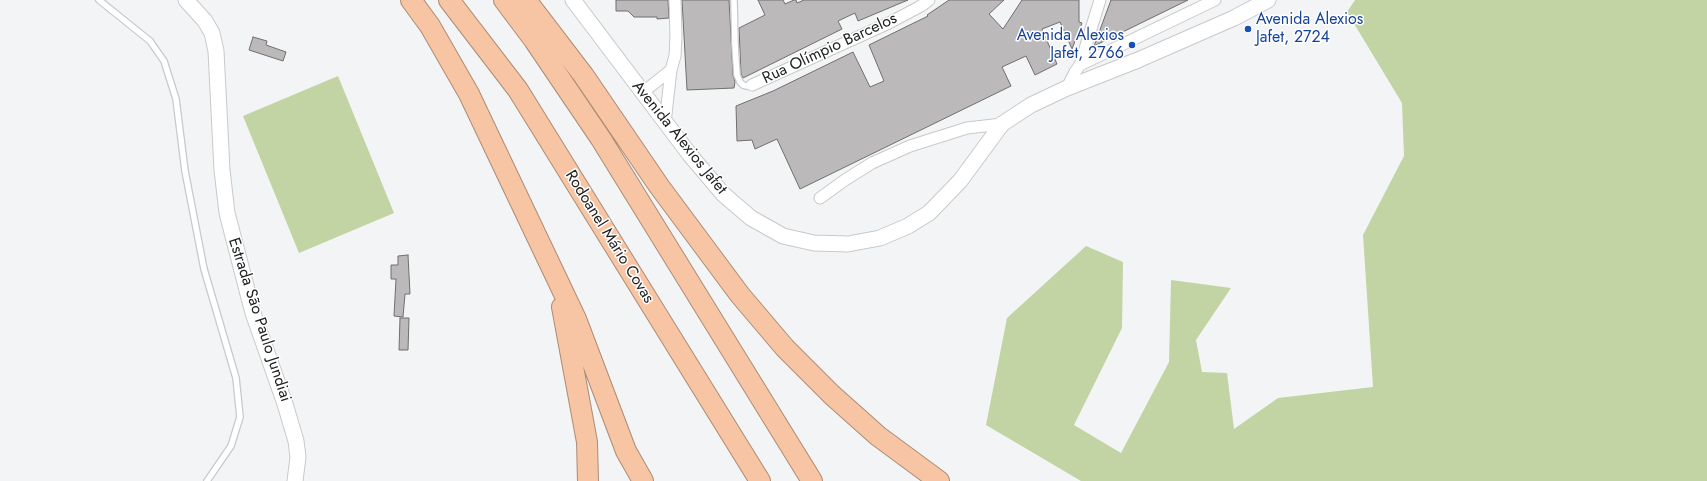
<!DOCTYPE html>
<meta charset="utf-8">
<style>
body{margin:0}
canvas{display:block;background:#f3f4f5}
</style>
<canvas width="1707" height="481"></canvas>
<script>
const g = document.querySelector('canvas').getContext('2d');
g.lineJoin = 'round';
function fill(path, color) { g.fillStyle = color; g.fill(path, 'evenodd'); }
const shape = rows => new Path2D(rows.map(r => 'M' + r).join(''));
function trace(path, color, width, dash) { g.strokeStyle = color; g.lineWidth = width; g.lineCap = dash ? 'butt' : 'round'; g.setLineDash(dash || []); g.stroke(path); }
function drawText(font, color, halo, rows, align = 'center') {
  g.font = font + ' Jost,sans-serif'; g.lineWidth = 3; g.setLineDash([]); g.textBaseline = 'middle'; g.strokeStyle = halo; g.fillStyle = color; for (const [text, x, y, turn = 0] of rows) {
    g.save(); g.translate(x, y); g.rotate((+turn || 0) * Math.PI / 180); g.textAlign = isNaN(turn) ? turn : align; if (halo) g.strokeText(text, 0, 0); g.fillText(text, 0, 0); g.restore();
  }
}
fill(shape([
 [1355,0,1707,0,1707,481,1081,481,986,425,1007,318,1086,246,1123,262,1122,328,1074,425,1121,453,1169,362,1171,280,1231,288,1196,340,1202,372,1227,373,1234,429,1278,398,1373,387,1363,235,1404,156,1402,103,1347,12],
 [338,76,394,213,299,253,243,116]
]), '#c2d4a4');
const building = shape([
 [616,0,668,0,669,18,657,19,657,17,634,17,628,11,616,11,616,0],
 [682,0,729,0,733,75,735,82,734,88,687,90,682,0],
 [758,0,783,0,785,4,794,0,796,0,797,3,804,0,908,0,858,21,855,13,838,21,842,29,743,78,741,74,739,28,765,15,758,0],
 [949,0,1004,0,989,14,1003,29,1022,0,1079,0,1079,22,1082,23,1072,49,1060,22,1042,29,1057,64,1035,75,1026,56,1002,67,1011,86,800,189,777,139,755,149,752,140,737,141,736,106,773,91,853,52,870,87,884,81,869,45,928,16,927,15,949,0],
 [1111,0,1188,0,1094,46,1111,0],
 [253,37,267,41,266,45,286,52,283,61,249,50,253,37],
 [408,255,410,294,405,294,403,317,394,316,396,279,391,279,391,265,398,265,398,256,408,255],
 [400,318,409,318,408,350,399,350,400,318]
]);
fill(building, '#bbb9ba');
trace(building, '#706e6f', 1);
const lane = shape([
 [99,0,150,41,164,61,176,99,185,171,204,269,236,378,240,417,231,446,207,481],
 [734,0,735,45,737,75,740,82,743,85,747,86,752,85]
]);
const street = shape([
 [1080,65,1100,0],
 [752,85,889,23,921,6,929,0],
 [1067,88,1075,72,1080,65,1215,0],
 [642,93,671,70],
 [665,123,671,70,675,56,676,36,675,0],
 [820,198,845,180,872,163,910,146,967,128,1002,124]
]);
const secondary = shape([
 [186,0,205,21,212,33,216,51,222,170,227,213,253,313,285,404,296,441,298,457,295,481],
 [573,0,690,155,723,194,751,218,783,236,814,243,848,244,880,238,908,226,929,213,960,181,1002,124,1031,105,1067,88,1138,60,1234,18,1268,0]
]);
const highway = shape([
 [411,0,430,26,469,94,576,319,626,451,643,481],
 [449,0,518,90,760,481],
 [504,0,534,40,601,139,812,481],
 [526,0,584,76,659,186,740,295,785,348,832,395,878,436,939,481],
 [562,307,587,442,588,481]
]);
trace(lane, '#c8c9ca', 8);
trace(street, '#c8c9ca', 13);
trace(secondary, '#c8c9ca', 17);
trace(highway, '#ac8c76', 22);
trace(lane, '#fff', 5.5);
trace(street, '#fff', 11);
trace(secondary, '#fff', 15);
trace(highway, '#f7c5a3', 20);
for (const [x, y, r, color] of [
 [1248,29,4,"#1a4fb4"],
 [1132,45,4,"#1a4fb4"]
]) { const dot = new Path2D(); dot.arc(x, y, r, 0, 2 * Math.PI); g.fillStyle = color; g.fill(dot); trace(dot, '#fff', 1.5); }
drawText('16px', '#164399', '#fff', [
 ["Avenida Alexios",1256,20],
 ["Jafet, 2724",1256,38],
 ["Avenida Alexios",1124,36,"right"],
 ["Jafet, 2766",1124,54,"right"]
], 'left');
drawText('16px', '#202121', '#fff', [
 ["Rua Olímpio Barcelos",830,49,-25],
 ["Avenida Alexios Jafet",679,138,51],
 ["Rodoanel Mário Covas",609,237,58],
 ["Estrada São Paulo Jundiai",259,320,72]
]);
</script>
